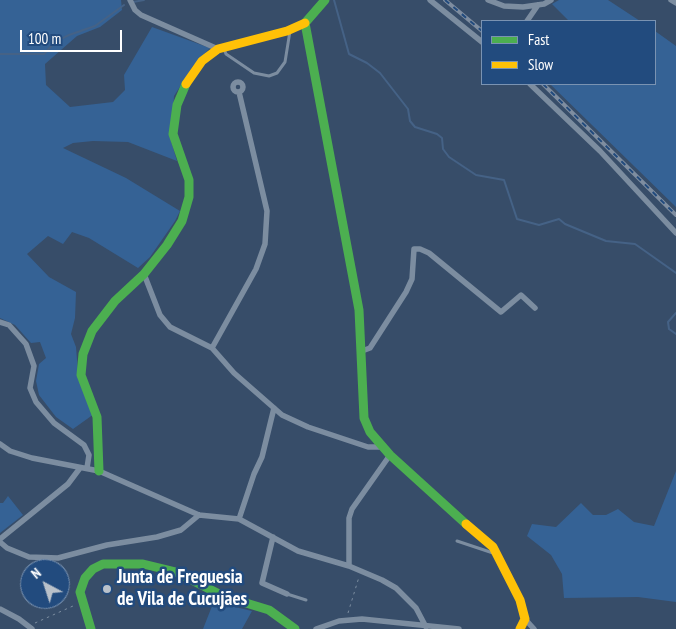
<!DOCTYPE html>
<meta charset="utf-8">
<style>
body{margin:0}
#map{position:relative;width:676px;height:629px;overflow:hidden;background:#374d69;font-family:"PT Sans Narrow",sans-serif}
canvas{display:block}
.legend{position:absolute;left:481px;top:20px;width:175px;height:65px;box-sizing:border-box;background:#224b7e;border:1px solid #7a93b2;margin:0;padding:6px 9px;list-style:none;font-size:15px;color:#fff}
.legend li{display:flex;align-items:center;gap:10px;height:25px}
.legend b{width:25px;border:1px solid #7a93b2}
.north{position:absolute;left:20px;top:559px;width:50px;height:50px;box-sizing:border-box;background:#224b7e;border:1px solid #7a93b2;border-radius:50%;rotate:320deg;font-size:14px;font-weight:700;line-height:20px;text-align:center;color:#fff}
.north::after{content:'';display:block;margin:auto;width:18px;height:22px;background:#b9c1ca;clip-path:polygon(50% 0,100% 100%,50% 72%,0 100%)}
.scale{position:absolute;left:20px;top:30px;width:102px;height:22px;box-sizing:border-box;border:2px solid #fff;border-top:0;padding-left:6px;font-size:15px;line-height:18px;white-space:nowrap;color:#fff;-webkit-text-stroke:4px #224b7e;paint-order:stroke}
</style>
<div id="map">
<canvas width="676" height="629"></canvas>
<ul class="legend">
<li><b style="height:6px;background:#4caf50"></b>Fast</li>
<li><b style="height:6px;background:#ffc107"></b>Slow</li>
</ul>
<div class="north">N</div>
<div class="scale">100 m</div>
</div>
<script>
const g = document.querySelector('canvas').getContext('2d');
g.lineJoin = 'round';
function fill(path, color) { g.fillStyle = color; g.fill(path, 'evenodd'); }
const shape = rows => new Path2D(rows.map(r => 'M' + r).join(''));
function trace(path, color, width, dash) { g.strokeStyle = color; g.lineWidth = width; g.lineCap = dash ? 'butt' : 'round'; g.setLineDash(dash || []); g.stroke(path); }
function drawText(font, color, halo, rows, align = 'center') {
  g.font = font + ' "PT Sans Narrow",sans-serif'; g.lineWidth = 5; g.setLineDash([]); g.textBaseline = 'middle'; g.strokeStyle = halo; g.fillStyle = color; for (const [text, x, y, turn = 0] of rows) {
    g.save(); g.translate(x, y); g.rotate((+turn || 0) * Math.PI / 180); g.textAlign = isNaN(turn) ? turn : align; if (halo) g.strokeText(text, 0, 0); g.fillText(text, 0, 0); g.restore();
  }
}
fill(shape([
 [0,0,121,0,122,10,100,27,77,36,45,64,46,85,70,107,113,102,125,90,124,75,152,27,210,48,193,66,174,96,171,141,177,161,128,142,93,141,73,143,63,148,126,178,180,211,175,221,150,257,138,268,89,238,72,232,63,244,48,236,27,254,49,277,76,292,75,318,71,334,76,347,78,372,94,414,73,429,56,417,39,395,36,381,39,364,46,358,40,342,31,343,15,325,0,318],
 [559,0,608,0,640,21,569,21,552,4],
 [655,31,676,46,676,207,550,84,655,84],
 [676,471,676,602,638,597,564,598,562,574,551,555,527,536,532,524,556,527,581,503,593,515,606,515,618,509,634,522,654,526],
 [8,496,23,515,0,533,0,503,3,503],
 [214,601,235,607,252,611,242,629,203,629]
]), '#356295');
trace(shape([
 [334,0,349,54,367,63,380,73,408,109,410,121,415,127,437,134,442,138,443,149,449,157,476,175,504,180,517,219,539,225,559,219,565,224,606,241,635,244,676,273],
 [133,2,144,0],
 [0,54,44,54,55,42,69,35,95,26,124,5],
 [676,313,668,322,669,329,676,334]
]), '#456286', 2);
trace(shape([
 [348,613,359,577],
 [35,623,73,606]
]), '#7c8da0', 1, [2.5, 4]);
trace(shape([
 [224,49,226,54,254,73,269,76,277,73,285,62,290,31],
 [457,541,493,553],
 [287,594,306,600]
]), '#7c8da0', 3);
trace(shape([
 [130,0,135,10,141,15,218,49],
 [430,0,482,42],
 [488,0,504,6,523,7,544,4,551,0],
 [671,0,676,3],
 [527,21,538,5],
 '233 87a5 5 0 1 1 10 0a5 5 0 1 1-10 0Z',
 [530,84,600,151,676,233],
 [144,274,160,315,170,327,212,348,234,373,282,415,308,427,368,447,382,447],
 [0,322,9,325,26,344,34,366,30,388,36,402,54,423,84,445,89,455,87,468],
 [212,348,256,269,265,244,267,211,239,92],
 [362,351,370,348,406,292,412,279,414,249,420,249,429,253,501,312,521,295,535,308],
 [0,444,10,451,32,458,99,471,199,515,239,519,298,551,349,566,382,580,396,588,416,608,426,627],
 [239,519,254,474,262,457,274,408],
 [273,537,262,583,287,594],
 [0,539,68,484,80,468],
 [0,542,7,548,29,557,58,558,107,545,157,537,181,530,199,515],
 [349,566,349,518,352,509,390,455],
 [0,609,19,619,32,629],
 [525,619,534,629],
 [316,629,339,621,362,619,459,629]
]), '#7c8da0', 5.5);
trace(shape([
 [325,0,305,23,359,310,364,418,370,432,390,455,466,524],
 [99,471,97,417,81,375,83,354,92,331,115,301,144,274,167,245,182,221,189,197,189,180,173,134,177,105,186,84],
 [91,629,80,592,85,578,93,569,103,564,143,564,176,572,223,596,269,610,295,629]
]), '#4caf50', 9);
trace(shape([
 [186,84,202,61,218,49,287,31,305,23],
 [466,524,493,547,520,600,525,619,520,629]
]), '#ffc107', 9);
const rail = shape([
 [445,0,482,31],
 [543,84,676,215]
]);
trace(rail, '#7e8da0', 4);
trace(rail, '#224b7e', 2, [5.5]);
for (const [x, y, r, color] of [
 [107,589,5,"#b9c1ca"]
]) { const dot = new Path2D(); dot.arc(x, y, r, 0, 2 * Math.PI); g.fillStyle = color; g.fill(dot); trace(dot, '#224b7e', 2); }
drawText('bold 19px', '#fff', '#224b7e', [
 ["Junta de Freguesia",117,578],
 ["de Vila de Cucujães",117,600]
], 'left');
</script>
